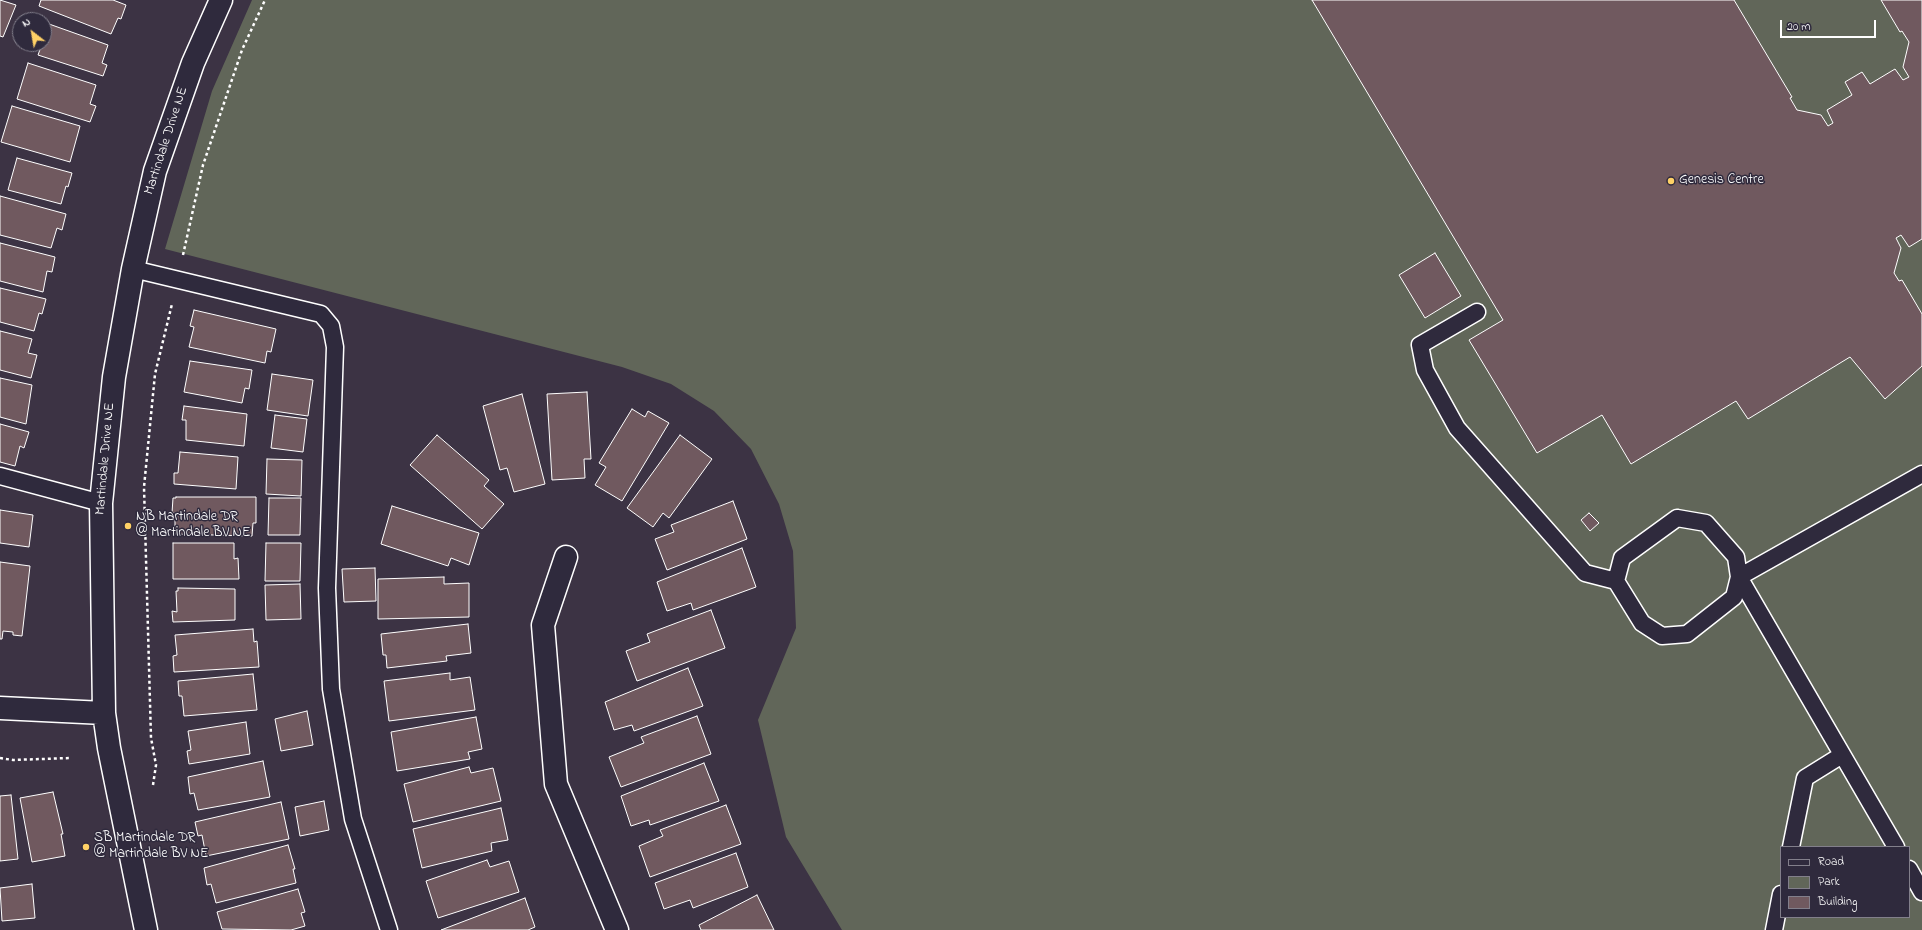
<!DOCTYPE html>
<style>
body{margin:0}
#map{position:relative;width:1922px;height:930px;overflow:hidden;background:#3c3344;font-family:"Indie Flower",sans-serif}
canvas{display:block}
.legend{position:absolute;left:1780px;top:846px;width:130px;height:72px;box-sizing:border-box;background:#2f2a3d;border:1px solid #827f8b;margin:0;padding:5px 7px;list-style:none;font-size:12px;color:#fff}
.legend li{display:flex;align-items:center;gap:8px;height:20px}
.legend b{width:20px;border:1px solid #827f8b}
.north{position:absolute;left:12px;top:12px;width:40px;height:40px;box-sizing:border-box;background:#2f2a3d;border:1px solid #827f8b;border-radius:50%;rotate:329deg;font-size:11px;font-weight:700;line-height:16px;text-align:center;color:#fff}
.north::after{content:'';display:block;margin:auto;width:14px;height:18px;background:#ffd166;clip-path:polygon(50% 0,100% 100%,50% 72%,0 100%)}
.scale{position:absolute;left:1780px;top:20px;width:96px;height:18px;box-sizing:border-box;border:2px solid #fff;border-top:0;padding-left:5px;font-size:12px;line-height:14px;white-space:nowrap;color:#fff;-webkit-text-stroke:3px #2f2a3d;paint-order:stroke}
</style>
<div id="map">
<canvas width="1922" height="930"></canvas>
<ul class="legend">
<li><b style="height:5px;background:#2f2a3d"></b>Road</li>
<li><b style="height:11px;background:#616659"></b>Park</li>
<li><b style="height:11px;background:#70595f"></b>Building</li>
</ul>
<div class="north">N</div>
<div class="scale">20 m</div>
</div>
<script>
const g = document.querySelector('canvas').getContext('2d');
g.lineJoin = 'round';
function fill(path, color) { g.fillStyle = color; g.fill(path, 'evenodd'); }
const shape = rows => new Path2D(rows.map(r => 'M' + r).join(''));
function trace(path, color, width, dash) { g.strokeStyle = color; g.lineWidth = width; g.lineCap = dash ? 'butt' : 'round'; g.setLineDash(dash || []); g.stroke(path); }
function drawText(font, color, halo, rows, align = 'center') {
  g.font = font + ' "Indie Flower",sans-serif'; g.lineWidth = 3; g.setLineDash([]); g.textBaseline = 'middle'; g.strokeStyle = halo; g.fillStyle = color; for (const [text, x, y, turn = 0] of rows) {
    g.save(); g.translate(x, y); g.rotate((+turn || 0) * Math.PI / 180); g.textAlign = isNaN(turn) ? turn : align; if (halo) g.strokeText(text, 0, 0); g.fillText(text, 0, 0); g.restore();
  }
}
fill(shape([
 [252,0,1922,0,1922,930,842,930,786,837,758,720,796,628,793,551,779,504,751,449,714,411,671,384,622,367,165,249,212,91],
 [1781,847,1909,847,1909,917,1781,917]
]), '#616659');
const building = shape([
 [0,0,16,5,3,37,0,36,0,0],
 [41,0,113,0,126,5,121,19,118,18,111,34,39,6,41,0],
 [1312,0,1734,0,1792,97,1790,98,1797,110,1821,115,1828,126,1833,123,1827,110,1852,95,1845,82,1862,72,1870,84,1895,69,1903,80,1909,77,1903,67,1909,42,1902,31,1900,32,1881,0,1922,0,1922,239,1909,247,1901,235,1896,238,1901,248,1894,273,1899,281,1902,280,1922,314,1922,366,1885,399,1850,357,1748,419,1736,401,1631,464,1602,415,1537,453,1469,340,1503,320,1312,0],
 [49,24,108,45,102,63,107,65,103,76,38,55,42,44,44,44,44,39,49,24],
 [28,63,96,85,90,104,96,106,90,122,17,99,28,63],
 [12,106,80,126,70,162,1,142,12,106],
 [17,158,72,173,68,187,66,186,61,204,8,190,17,158],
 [0,196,66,214,62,230,57,228,51,248,0,235,0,196],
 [0,243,55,257,52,272,47,271,43,292,0,281,0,243],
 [1435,253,1461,296,1425,318,1399,275,1435,253],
 [0,288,46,299,42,314,39,313,34,331,0,322,0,288],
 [194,310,276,329,271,352,267,351,265,363,189,347,194,327,190,326,194,310],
 [0,331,32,339,28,353,37,355,31,378,0,370,0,331],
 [190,361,252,370,249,389,245,388,242,403,184,392,190,361],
 [272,374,313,380,308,416,267,410,272,374],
 [0,378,32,385,26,424,0,417,0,378],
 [587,392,591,459,584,459,585,478,552,480,547,394,587,392],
 [522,394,545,484,514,492,507,468,500,470,483,406,522,394],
 [184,406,247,414,244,446,186,440,186,420,182,420,184,406],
 [632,409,645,417,648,411,669,423,622,501,595,485,606,467,599,463,632,409],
 [275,415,307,419,303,452,271,448,275,415],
 [0,424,29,432,24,448,20,446,15,466,0,462,0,424],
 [437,435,489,480,484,486,504,504,482,529,410,465,437,435],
 [680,435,712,459,669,518,663,513,653,527,627,508,680,435],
 [180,452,238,457,236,489,174,484,174,473,178,473,180,452],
 [267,459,302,460,301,496,266,494,267,459],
 [176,497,256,497,256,523,253,523,252,536,175,534,175,513,172,513,173,498,176,498,176,497],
 [269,498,301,498,300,535,268,535,269,498],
 [733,501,747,539,667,570,655,539,674,532,671,525,733,501],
 [392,506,479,533,469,565,451,558,448,566,381,544,392,506],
 [0,510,33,515,29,547,0,543,0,510],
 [1589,513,1599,523,1590,531,1581,520,1589,513],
 [173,543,234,543,234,559,238,558,239,579,173,579,173,543],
 [266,543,301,543,300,581,265,581,266,543],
 [742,548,756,587,693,610,691,603,667,611,657,582,742,548],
 [0,562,30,566,22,636,13,635,13,632,3,631,2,639,0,639,0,562],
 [375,568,376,601,344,602,342,569,375,568],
 [444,577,444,584,469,583,469,617,378,619,378,579,444,577],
 [300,584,301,619,266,620,265,585,300,584],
 [178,588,235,589,235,620,173,622,172,611,177,612,176,591,178,591,178,588],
 [711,610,725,648,637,681,626,651,650,642,647,634,711,610],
 [468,624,471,653,446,656,447,661,387,668,386,655,383,655,381,634,468,624],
 [253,629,254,642,257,641,259,667,174,672,173,656,177,655,175,635,253,629],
 [688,668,703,706,634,731,632,725,614,730,605,702,688,668],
 [450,673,450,680,470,677,475,710,389,721,384,681,450,673],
 [253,674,257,710,184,716,182,696,179,696,178,681,253,674],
 [307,711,313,745,281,751,275,719,307,711],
 [697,716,711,754,621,787,609,757,644,743,641,737,697,716],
 [476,717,482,749,468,752,470,759,397,771,391,732,476,717],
 [246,722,250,754,189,764,187,751,191,750,188,731,246,722],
 [263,761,270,797,198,810,194,793,190,794,188,777,263,761],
 [704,763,719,801,650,825,649,820,631,826,621,796,704,763],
 [469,767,471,773,493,768,501,801,413,822,404,784,469,767],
 [53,792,63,834,61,834,65,856,32,862,20,798,53,792],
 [11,795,18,859,0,861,0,796,11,795],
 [324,801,329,830,300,836,295,807,324,801],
 [281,802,289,839,206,856,202,835,198,836,195,822,281,802],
 [726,805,741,844,650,877,639,846,663,836,660,830,726,805],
 [501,808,508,840,491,843,492,851,422,868,413,829,501,808],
 [288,845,295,869,293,869,296,883,216,903,211,884,207,885,204,868,288,845],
 [736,853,748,887,693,908,690,900,664,909,655,883,736,853],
 [487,860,490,867,509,861,519,892,438,918,426,881,487,860],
 [32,884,35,918,2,921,0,888,32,884],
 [298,889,305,912,301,913,305,926,291,930,222,929,217,912,298,889],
 [757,895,774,930,701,930,699,925,757,895],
 [525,898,535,927,528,930,441,930,525,898]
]);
fill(building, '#70595f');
trace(building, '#fff', 1);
const lane = shape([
 [133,269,321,314,331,326,335,347,327,588,331,689,353,819,389,930],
 [1477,312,1420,345,1425,370,1457,428,1585,573,1616,581],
 [0,476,101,503],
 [1677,518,1706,523,1736,557,1739,577,1734,597,1687,634,1662,636,1642,623,1616,581,1622,558,1677,518],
 [1791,847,1805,778,1842,755],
 [1896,847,1739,577,1922,474],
 [1909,869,1922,892],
 [1774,930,1781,894]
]);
const street = shape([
 [566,557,543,625,556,784,617,930]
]);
const secondary = shape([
 [0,708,104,713],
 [146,930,109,748,104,713,101,503,114,377,133,269,155,171,193,63,221,0]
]);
trace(lane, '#fff', 19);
trace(street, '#fff', 25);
trace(secondary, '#fff', 25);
trace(shape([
 [183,255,203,165,242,50,265,0],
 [0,758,13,760,70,758],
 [153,785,156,765,151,738,144,487,155,374,172,304]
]), '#fff', 2.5, [3, 3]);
trace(lane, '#2f2a3d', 16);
trace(street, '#2f2a3d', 22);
trace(secondary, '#2f2a3d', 22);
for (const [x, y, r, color] of [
 [1671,181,4,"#ffd166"],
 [128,526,4,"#ffd166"],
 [86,847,4,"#ffd166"]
]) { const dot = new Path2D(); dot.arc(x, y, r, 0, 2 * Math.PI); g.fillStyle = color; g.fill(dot); trace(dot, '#2f2a3d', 1.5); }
drawText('14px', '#fff', '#2f2a3d', [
 ["Martindale Drive NE",167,141,-72],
 ["Martindale Drive NE",106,459,-85]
]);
drawText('14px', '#fff', '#2f2a3d', [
 ["Genesis Centre",1679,181],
 ["NB Martindale DR",136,518],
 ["@ Martindale BV NE",136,534],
 ["SB Martindale DR",94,839],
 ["@ Martindale BV NE",94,855]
], 'left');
</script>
